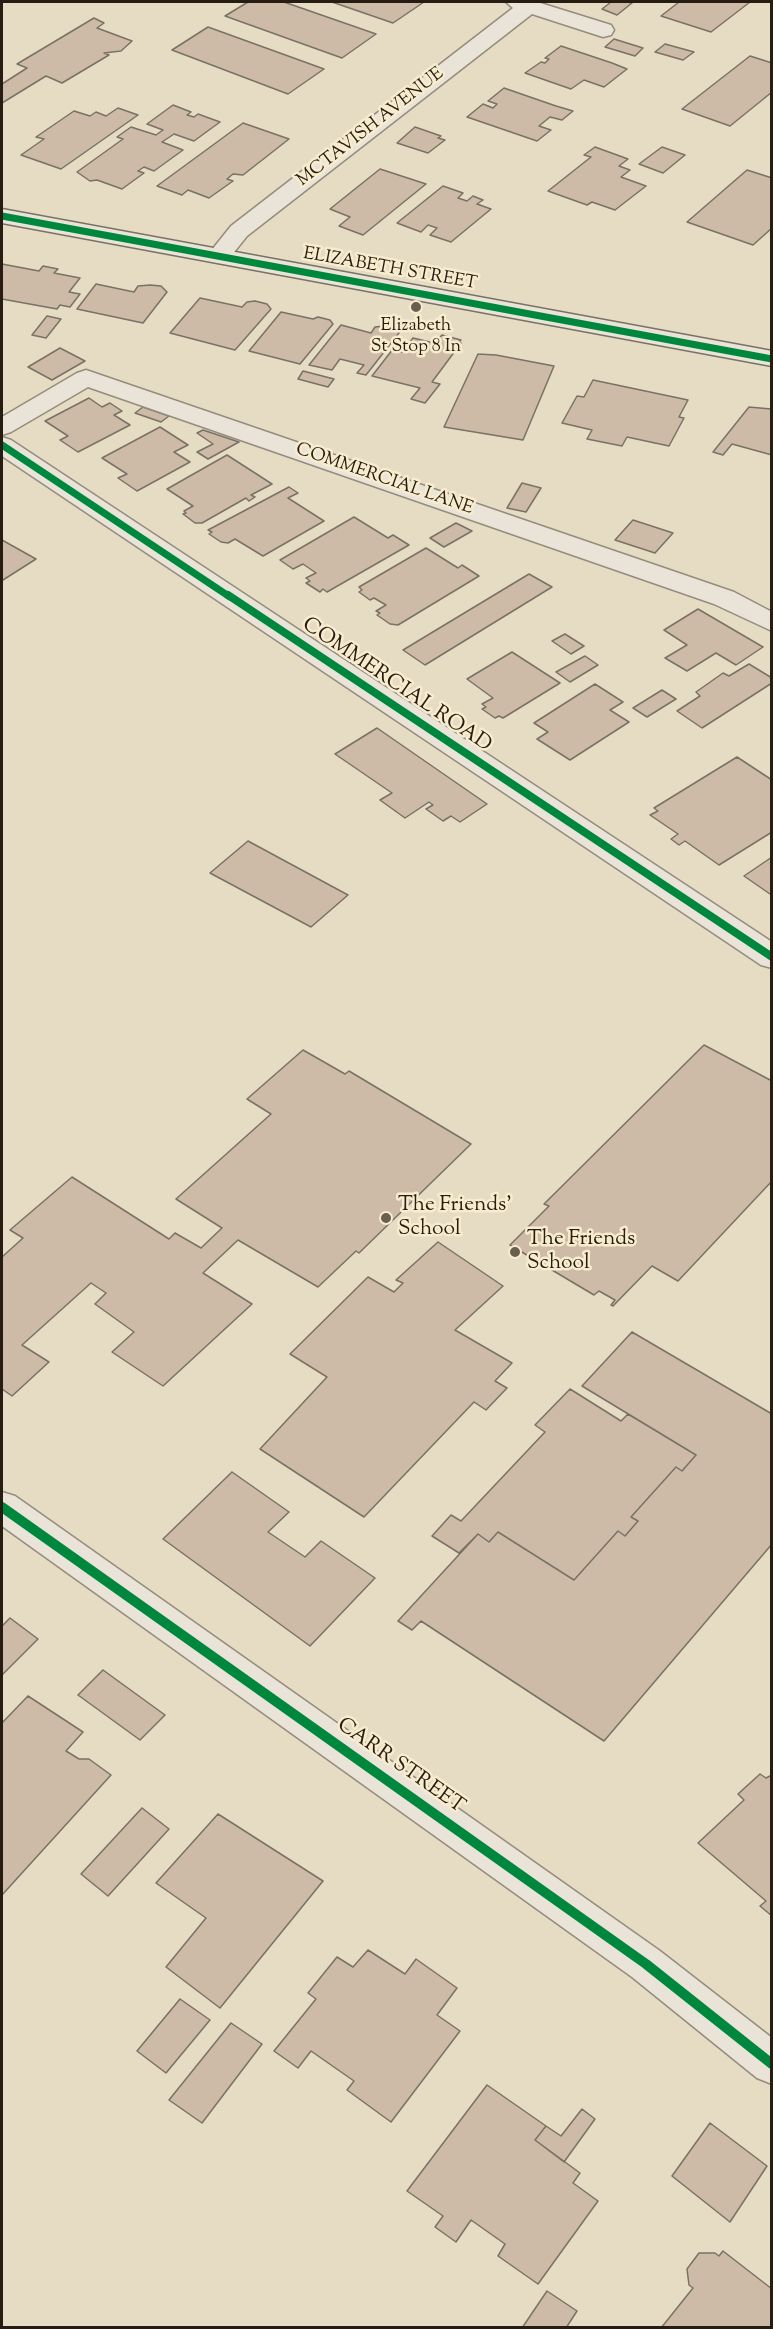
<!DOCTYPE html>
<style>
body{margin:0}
#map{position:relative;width:773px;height:2329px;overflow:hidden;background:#e6dcc3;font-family:"Sorts Mill Goudy",serif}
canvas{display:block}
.frame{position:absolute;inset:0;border:3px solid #271c11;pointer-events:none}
</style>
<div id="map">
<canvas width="773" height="2329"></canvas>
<div class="frame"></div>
</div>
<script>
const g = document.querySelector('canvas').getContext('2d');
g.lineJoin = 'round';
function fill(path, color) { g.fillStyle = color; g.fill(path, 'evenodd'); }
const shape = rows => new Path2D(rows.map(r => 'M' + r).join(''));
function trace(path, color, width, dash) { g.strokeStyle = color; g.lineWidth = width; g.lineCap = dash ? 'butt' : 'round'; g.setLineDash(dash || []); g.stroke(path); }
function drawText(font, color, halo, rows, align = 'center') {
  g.font = font + ' "Sorts Mill Goudy",serif'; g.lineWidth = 5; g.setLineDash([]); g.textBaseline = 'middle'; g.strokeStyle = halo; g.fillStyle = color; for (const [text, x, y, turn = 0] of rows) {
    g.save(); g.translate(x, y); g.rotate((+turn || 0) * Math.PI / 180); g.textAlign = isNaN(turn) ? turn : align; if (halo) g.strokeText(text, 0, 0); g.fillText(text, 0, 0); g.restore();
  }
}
const building = shape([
 [248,2,284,2,376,34,342,58,225,16,248,2],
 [332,2,424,2,393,23,332,2],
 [611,2,628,2,632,3,617,15,602,9,611,2],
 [679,2,750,2,711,32,661,16,679,2],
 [94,18,104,23,97,28,132,41,121,51,104,53,109,55,62,83,46,76,2,103,2,84,27,68,17,64,94,18],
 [208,27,324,69,288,94,172,50,208,27],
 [614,39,643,48,635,56,605,47,614,39],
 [665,44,694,52,683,60,655,52,665,44],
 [561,46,612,63,627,69,604,87,584,80,571,89,525,73,541,62,545,63,549,59,545,58,561,46],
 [750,56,772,63,772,92,730,126,682,109,750,56],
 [504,88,556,106,573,111,562,120,550,117,539,126,551,130,537,141,467,117,483,104,493,108,497,104,488,101,504,88],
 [173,105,191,112,187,115,194,117,198,114,220,122,194,141,174,134,162,142,183,150,154,171,144,167,138,171,144,173,122,189,97,180,90,181,77,172,123,139,117,137,131,127,156,135,163,130,147,124,173,105],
 [118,108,138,115,61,169,21,155,44,139,36,137,74,111,90,116,96,112,106,116,118,108],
 [243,123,289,139,243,175,233,174,227,179,233,181,209,198,188,190,182,195,157,186,243,123],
 [415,127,441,136,438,138,445,140,428,153,397,143,415,127],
 [595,147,628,159,619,166,630,170,621,177,646,186,615,210,592,202,587,205,548,191,591,157,584,155,595,147],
 [662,147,685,155,663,173,639,164,662,147],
 [380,169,426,184,363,235,339,226,350,217,330,209,380,169],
 [747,170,772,178,772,228,753,245,687,222,747,170],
 [443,186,463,193,458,198,467,201,473,196,483,200,477,204,491,209,451,242,430,235,437,228,428,225,421,232,397,223,443,186],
 [2,264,39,271,43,266,58,269,54,273,80,278,69,292,80,294,70,307,60,305,57,309,2,299,2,264],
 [96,284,134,292,138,286,150,285,161,286,167,292,143,323,77,309,96,284],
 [200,298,242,307,247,302,255,301,267,304,271,309,235,350,170,333,200,298],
 [281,312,313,319,318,317,330,320,333,324,300,364,249,351,281,312],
 [47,316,61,319,46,338,32,335,47,316],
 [341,325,371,333,375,327,385,326,396,329,399,333,366,375,357,373,364,365,340,359,332,370,309,365,341,325],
 [442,335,461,340,459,342,461,343,432,382,440,384,425,403,411,399,420,388,372,376,393,349,402,352,413,338,434,343,442,335],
 [60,348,85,361,52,380,28,367,60,348],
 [478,354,496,355,554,366,523,440,444,427,478,354],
 [303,371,334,379,328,387,298,379,303,371],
 [593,380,688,400,679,417,684,418,669,446,627,437,622,446,587,439,592,430,562,423,577,396,584,397,593,380],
 [89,398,102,407,110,403,122,411,114,415,130,425,78,452,60,440,68,436,45,421,89,398],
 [143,407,169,416,161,422,135,413,143,407],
 [749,407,771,409,772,455,732,444,723,455,713,452,749,407],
 [160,427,188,445,174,452,190,462,137,491,118,478,127,474,102,458,160,427],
 [203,430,239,442,208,459,197,452,213,444,197,433,203,430],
 [227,455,272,484,251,495,255,497,249,501,246,498,202,523,195,523,183,514,186,513,184,511,193,506,167,489,227,455],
 [522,483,541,488,526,512,507,508,522,483],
 [289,487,298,493,288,498,324,521,263,556,235,539,228,543,221,542,209,534,212,532,208,530,289,487],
 [354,517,388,538,393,535,409,545,327,592,323,589,320,592,306,583,310,581,306,578,316,573,303,564,293,569,280,560,354,517],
 [633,520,673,533,655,553,615,540,633,520],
 [456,523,472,531,444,547,430,538,456,523],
 [2,540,36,559,3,580,2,580,2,540],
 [426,548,458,568,462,565,479,576,398,625,390,624,377,615,380,613,376,611,386,605,374,598,370,600,359,592,362,590,359,587,426,548],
 [529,574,552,587,425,665,403,650,529,574],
 [698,609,763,647,736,665,716,653,687,671,665,658,687,645,664,630,698,609],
 [565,634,584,646,571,654,552,641,565,634],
 [512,652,560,683,503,718,499,716,495,718,482,709,486,707,482,704,493,698,467,679,512,652],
 [585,656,598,665,570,682,556,672,585,656],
 [749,664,772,678,772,683,702,728,677,711,700,696,696,692,723,673,729,676,749,664],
 [595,684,623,702,610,710,629,722,570,760,537,739,548,732,534,723,595,684],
 [662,690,676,699,647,717,633,708,662,690],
 [377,728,487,804,460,822,451,816,443,821,426,809,433,805,429,802,405,818,380,800,392,793,335,754,377,728],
 [737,757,772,780,772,832,719,865,685,841,679,845,671,839,678,834,650,815,658,811,654,808,737,757],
 [248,841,348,895,311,927,210,873,248,841],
 [772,857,772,893,770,894,744,876,772,857],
 [704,1045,772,1081,772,1181,678,1281,652,1266,613,1306,611,1305,615,1300,599,1291,594,1295,510,1245,549,1206,544,1204,704,1045],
 [303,1050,345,1074,349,1071,471,1144,359,1253,356,1251,318,1287,238,1240,203,1273,252,1304,163,1386,112,1352,134,1332,95,1304,106,1293,91,1283,22,1345,49,1362,12,1396,2,1389,2,1257,23,1238,10,1230,72,1177,169,1239,175,1233,201,1248,222,1228,176,1199,271,1114,247,1099,303,1050],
 [438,1242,503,1286,455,1330,512,1363,495,1381,507,1388,486,1410,474,1402,364,1517,260,1449,327,1377,290,1354,368,1277,394,1292,403,1283,396,1280,438,1242],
 [632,1332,772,1414,772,1544,604,1741,421,1621,412,1630,398,1621,478,1534,489,1542,498,1532,574,1580,618,1531,625,1536,638,1521,631,1517,676,1467,682,1471,696,1455,582,1386,632,1332],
 [570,1389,621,1421,628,1414,696,1455,682,1471,676,1467,631,1517,638,1521,625,1536,618,1531,574,1580,498,1532,489,1542,478,1534,459,1553,432,1536,451,1515,461,1521,545,1432,535,1425,570,1389],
 [232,1472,289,1512,268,1532,305,1557,321,1541,375,1578,310,1646,163,1539,232,1472],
 [10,1618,38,1639,2,1675,2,1626,10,1618],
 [103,1670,165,1715,140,1740,78,1695,103,1670],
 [28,1696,83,1732,66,1751,79,1759,89,1759,111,1775,2,1895,2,1723,28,1696],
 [760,1774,766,1778,772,1775,772,1916,760,1906,766,1901,698,1843,744,1800,738,1794,760,1774],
 [142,1808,169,1829,108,1896,81,1874,142,1808],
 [218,1814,323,1881,220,2008,166,1967,206,1918,156,1883,218,1814],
 [368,1950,405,1974,416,1959,457,1988,437,2015,460,2031,391,2122,347,2090,354,2081,311,2051,298,2068,274,2051,316,1999,308,1993,337,1957,353,1967,368,1950],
 [180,1999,210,2020,166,2073,137,2051,180,1999],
 [231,2023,262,2044,202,2123,169,2100,231,2023],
 [487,2085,546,2126,535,2140,580,2173,573,2183,598,2201,538,2284,498,2256,505,2244,471,2220,456,2242,435,2227,443,2216,407,2191,487,2085],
 [582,2109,595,2119,564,2162,535,2140,546,2126,561,2136,582,2109],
 [710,2123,767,2166,730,2222,672,2176,710,2123],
 [723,2251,772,2289,772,2328,661,2328,693,2288,689,2285,687,2269,699,2253,715,2253,719,2256,723,2251],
 [547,2291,577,2311,566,2328,522,2328,547,2291]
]);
fill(building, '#cdbba7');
trace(building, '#797265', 1.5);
const minor = shape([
 [506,2,537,2,611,25,614,30,611,35,603,37,532,14,247,236,227,261,219,263,211,261,207,256,231,226,513,8,506,2],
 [86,370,734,592,772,612,772,631,714,604,88,387,11,432,2,435,2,417,77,373,86,370],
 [2,437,11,440,772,942,772,968,761,965,2,456,2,437],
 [2,1492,15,1496,660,1951,772,2038,772,2084,757,2078,632,1977,2,1526,2,1492]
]);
const secondary = shape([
 [2,209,772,351,772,366,2,223,2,209]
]);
trace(minor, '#948c7d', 3);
trace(secondary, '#797265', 3);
fill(minor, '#eae4d8');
fill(secondary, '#eae4d8');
trace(shape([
 [2,216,772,359],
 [2,445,230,597]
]), '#00873e', 7);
trace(shape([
 [228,595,772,957]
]), '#00873e', 8);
trace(shape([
 [2,1507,646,1964,772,2064]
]), '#00873e', 10);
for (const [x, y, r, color] of [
 [416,307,6,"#6a5f4f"],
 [386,1218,6,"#6a5f4f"],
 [515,1252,6,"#6a5f4f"]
]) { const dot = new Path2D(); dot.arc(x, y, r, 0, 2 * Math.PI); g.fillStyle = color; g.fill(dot); trace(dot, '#f8eccf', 2); }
drawText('18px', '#271c11', '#f8eccf', [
 ["MCTAVISH AVENUE",371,128,-38],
 ["ELIZABETH STREET",390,270,10],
 ["COMMERCIAL LANE",384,480,19]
]);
drawText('18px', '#271c11', '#f8eccf', [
 ["Elizabeth",416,327],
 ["St Stop 8 In",416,348]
]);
drawText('21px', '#271c11', '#f8eccf', [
 ["COMMERCIAL ROAD",396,686,34],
 ["CARR STREET",400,1767,35]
]);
drawText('21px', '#271c11', '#f8eccf', [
 ["The Friends'",398,1206],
 ["School",398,1230],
 ["The Friends",527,1240],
 ["School",527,1264]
], 'left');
</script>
